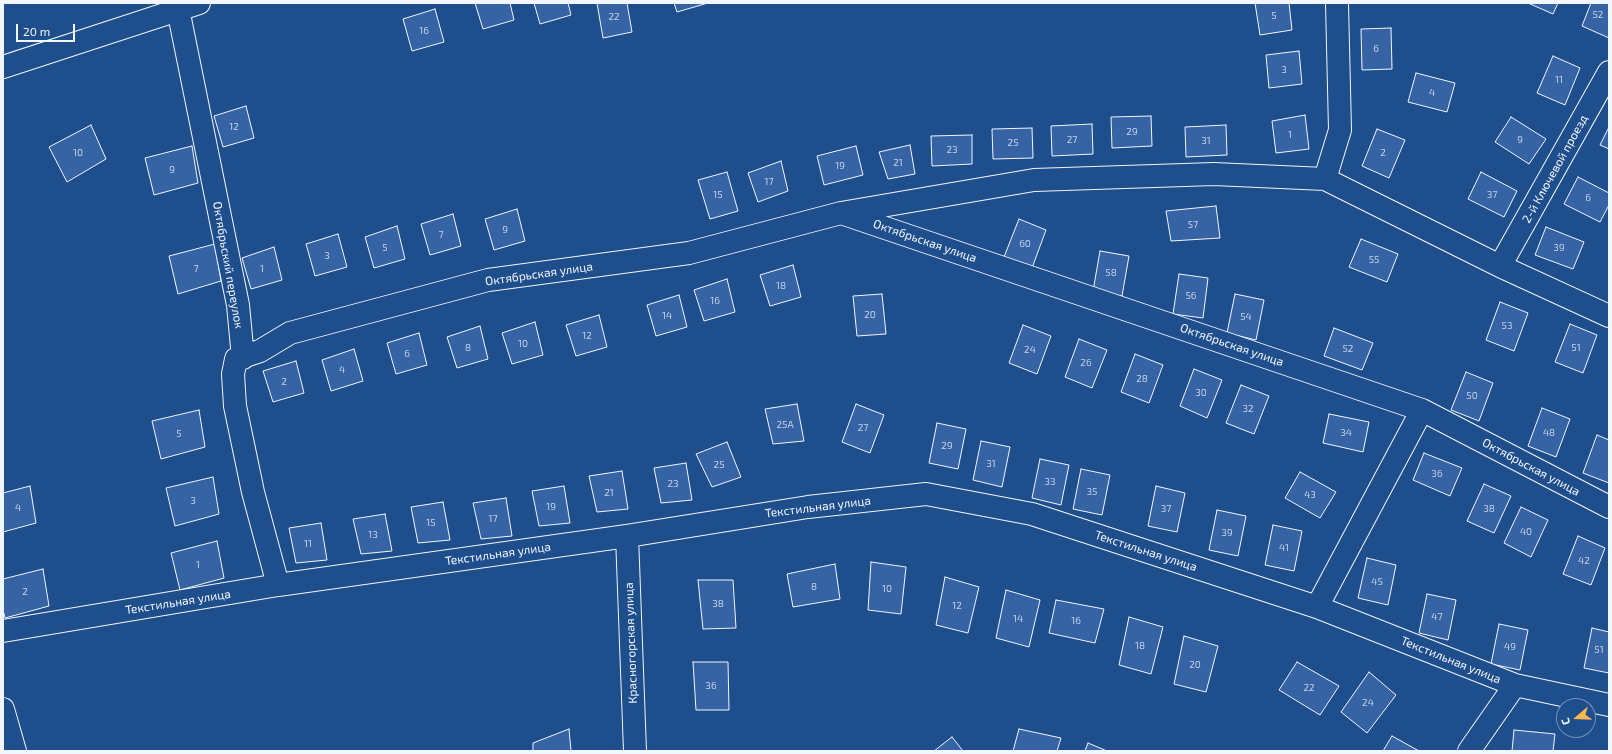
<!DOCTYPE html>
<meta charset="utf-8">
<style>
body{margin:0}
#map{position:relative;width:1612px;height:754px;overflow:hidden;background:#1f4e8c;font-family:"Exo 2",sans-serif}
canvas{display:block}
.frame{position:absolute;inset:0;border:4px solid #f2f6ff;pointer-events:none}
.north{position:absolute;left:1556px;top:698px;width:40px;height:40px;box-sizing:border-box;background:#1f4e8c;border:1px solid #7391ba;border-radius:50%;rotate:251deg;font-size:11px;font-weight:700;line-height:16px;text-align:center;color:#f2f6ff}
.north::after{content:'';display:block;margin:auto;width:14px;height:18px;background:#ffb74d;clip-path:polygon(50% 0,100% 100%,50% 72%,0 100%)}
.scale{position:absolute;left:16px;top:24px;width:59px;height:18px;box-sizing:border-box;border:2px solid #f2f6ff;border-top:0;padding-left:5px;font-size:12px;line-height:14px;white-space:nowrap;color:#f2f6ff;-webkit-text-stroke:3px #1f4e8c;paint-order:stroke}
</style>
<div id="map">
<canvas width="1612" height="754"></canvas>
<div class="frame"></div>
<div class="north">С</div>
<div class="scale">20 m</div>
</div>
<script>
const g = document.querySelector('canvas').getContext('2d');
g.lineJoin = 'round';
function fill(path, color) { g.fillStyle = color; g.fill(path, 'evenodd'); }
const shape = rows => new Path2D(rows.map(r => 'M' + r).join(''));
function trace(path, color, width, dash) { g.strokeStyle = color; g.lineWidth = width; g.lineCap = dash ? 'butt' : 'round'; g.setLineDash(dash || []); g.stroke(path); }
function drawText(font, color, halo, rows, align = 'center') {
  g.font = font + ' "Exo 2",sans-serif'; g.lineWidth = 3; g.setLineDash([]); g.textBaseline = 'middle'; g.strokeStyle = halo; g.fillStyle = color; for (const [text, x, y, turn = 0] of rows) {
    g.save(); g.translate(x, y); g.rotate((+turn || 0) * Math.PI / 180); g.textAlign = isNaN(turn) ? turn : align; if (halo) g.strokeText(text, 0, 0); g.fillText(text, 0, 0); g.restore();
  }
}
const building = shape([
 [475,3,510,3,514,20,483,29,475,3],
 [534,3,568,3,571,15,540,24,534,3],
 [597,3,627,3,632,32,603,38,597,3],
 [674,3,708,3,677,12,674,3],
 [1255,3,1289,3,1292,30,1260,35,1255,3],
 [1528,3,1558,3,1553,14,1528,3],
 [1591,3,1609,3,1609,38,1582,26,1591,3],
 [435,9,444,42,412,51,403,19,435,9],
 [1391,28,1392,69,1362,70,1361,29,1391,28],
 [1299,51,1302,84,1269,88,1266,55,1299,51],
 [1553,56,1580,68,1565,105,1537,93,1553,56],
 [1416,73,1455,83,1447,112,1408,102,1416,73],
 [246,106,254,138,223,147,214,116,246,106],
 [1305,115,1309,149,1276,153,1272,121,1305,115],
 [1151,116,1152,146,1112,148,1111,117,1151,116],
 [1511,117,1546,139,1529,164,1495,142,1511,117],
 [1092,124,1093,154,1052,156,1051,126,1092,124],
 [91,125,106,159,67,182,49,147,91,125],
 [1226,125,1227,155,1186,157,1185,127,1226,125],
 [1609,127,1609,149,1600,145,1609,127],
 [1032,128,1033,158,993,159,992,129,1032,128],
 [1377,129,1405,140,1389,178,1362,166,1377,129],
 [972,135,972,164,932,166,931,136,972,135],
 [910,145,915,174,888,179,879,152,910,145],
 [192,146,198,183,154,195,145,158,192,146],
 [856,146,863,175,824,185,817,156,856,146],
 [781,161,788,191,758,202,748,173,781,161],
 [727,172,738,211,710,219,698,180,727,172],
 [1481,172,1517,191,1504,217,1468,199,1481,172],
 [1578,177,1609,193,1609,205,1600,222,1564,204,1578,177],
 [1216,206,1220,238,1171,241,1166,211,1216,206],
 [517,209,525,241,494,250,485,219,517,209],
 [453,214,461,246,430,255,421,224,453,214],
 [1019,219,1046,230,1032,268,1004,257,1019,219],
 [397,226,405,259,374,268,365,237,397,226],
 [1546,227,1584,242,1573,269,1535,255,1546,227],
 [338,234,347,267,315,276,306,244,338,234],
 [1361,239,1398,254,1387,282,1349,267,1361,239],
 [215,244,221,281,178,294,169,256,215,244],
 [274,247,282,280,251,289,242,258,274,247],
 [1100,251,1129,256,1122,296,1093,291,1100,251],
 [793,265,801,297,770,306,760,275,793,265],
 [1179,274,1208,278,1203,318,1173,314,1179,274],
 [727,279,735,312,704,321,694,290,727,279],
 [882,294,886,334,857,336,853,296,882,294],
 [1235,294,1264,300,1256,340,1227,333,1235,294],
 [679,295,687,327,656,336,647,305,679,295],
 [1500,302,1528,313,1514,351,1486,340,1500,302],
 [599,315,607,347,576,356,566,325,599,315],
 [535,322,543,355,512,364,502,333,535,322],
 [1570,324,1597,335,1583,373,1555,362,1570,324],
 [1023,325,1051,336,1037,374,1009,363,1023,325],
 [480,326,488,359,457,368,447,337,480,326],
 [1334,328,1373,343,1362,370,1324,356,1334,328],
 [419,333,427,365,396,374,387,343,419,333],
 [1079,339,1107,350,1092,388,1065,377,1079,339],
 [354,349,363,381,331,391,322,360,354,349],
 [1135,354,1163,365,1149,403,1121,392,1135,354],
 [296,361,304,393,273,402,263,371,296,361],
 [1194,369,1222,380,1207,418,1180,406,1194,369],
 [1466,372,1493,383,1479,421,1451,410,1466,372],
 [1241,385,1269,396,1254,434,1226,423,1241,385],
 [797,404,804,441,773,444,765,409,797,404],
 [856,404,884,415,870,453,842,442,856,404],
 [1542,408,1570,419,1556,457,1528,446,1542,408],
 [199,410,205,447,161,459,152,421,199,410],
 [1329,414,1369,422,1363,452,1323,443,1329,414],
 [937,423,966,429,958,469,929,463,937,423],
 [1597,435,1609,440,1609,483,1583,473,1597,435],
 [981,441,1010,447,1002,487,973,480,981,441],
 [727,442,741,477,712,487,696,454,727,442],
 [1424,453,1462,468,1450,496,1413,480,1424,453],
 [1040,459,1069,465,1061,505,1032,498,1040,459],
 [686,463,692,500,661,503,654,468,686,463],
 [1081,469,1110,475,1102,515,1073,509,1081,469],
 [622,471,628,509,597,512,589,476,622,471],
 [1300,472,1336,492,1320,518,1285,498,1300,472],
 [213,477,219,514,175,526,166,488,213,477],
 [1484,484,1511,496,1494,533,1467,521,1484,484],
 [30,486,36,523,3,532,3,493,30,486],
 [564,486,570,523,539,526,532,491,564,486],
 [1156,486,1185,493,1177,532,1148,526,1156,486],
 [506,498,512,536,481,539,473,503,506,498],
 [443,502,450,540,418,543,411,507,443,502],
 [1521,507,1548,520,1531,557,1504,543,1521,507],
 [1217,510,1246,516,1238,556,1209,550,1217,510],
 [385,514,392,551,361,554,353,519,385,514],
 [321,523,327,560,296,563,289,528,321,523],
 [1273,525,1302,531,1294,571,1265,565,1273,525],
 [1578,536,1605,548,1591,585,1563,574,1578,536],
 [217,541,224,578,180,590,171,553,217,541],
 [1367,558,1396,565,1388,605,1358,598,1367,558],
 [871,562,906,567,901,614,868,610,871,562],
 [835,564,840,599,793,607,787,574,835,564],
 [43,569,49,606,5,618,3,610,3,579,43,569],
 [945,577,979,587,968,633,936,625,945,577],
 [698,580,733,580,736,628,703,629,698,580],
 [1006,590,1040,600,1029,647,996,638,1006,590],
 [1427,594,1456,600,1448,640,1419,633,1427,594],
 [1056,600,1104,609,1095,643,1049,633,1056,600],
 [1129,617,1163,627,1151,674,1119,665,1129,617],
 [1499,624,1528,630,1520,670,1491,664,1499,624],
 [1592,628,1609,632,1609,673,1584,668,1592,628],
 [1184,636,1218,646,1206,692,1174,684,1184,636],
 [693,662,728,662,729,710,696,710,693,662],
 [1297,662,1339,686,1320,715,1279,690,1297,662],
 [1369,672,1396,695,1367,733,1341,712,1369,672],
 [569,729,571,751,533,751,533,743,569,729],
 [1019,729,1061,738,1057,751,1013,751,1019,729],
 [1514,730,1555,734,1553,751,1512,751,1514,730],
 [1392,736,1419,751,1383,751,1392,736],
 [952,737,963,751,934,751,952,737],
 [1088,743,1107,751,1085,751,1088,743]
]);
fill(building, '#3563a3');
trace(building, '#f2f6ff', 1);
const minor = shape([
 [178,9,238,305,243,358],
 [3,67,199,3],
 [1325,179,1340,130,1337,3],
 [844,214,1422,410,1609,507],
 [1500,266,1609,72],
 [627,536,635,751],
 [278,585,253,492,235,406,233,374,236,359,260,351,290,333,488,280,689,253,841,213,1034,180,1214,174,1325,179,1500,266,1609,316],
 [1317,607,1422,410],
 [3,631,278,585,627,536,808,507,926,494,1032,514,1317,607,1515,685,1609,705],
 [3,709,15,751],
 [1469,751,1515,685]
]);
trace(minor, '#f2f6ff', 24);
trace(minor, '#1f4e8c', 22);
drawText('10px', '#c3d1e8', null, [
 ["52",1598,15],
 ["5",1274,16],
 ["22",614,17],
 ["16",424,31],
 ["6",1376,49],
 ["3",1284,70],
 ["11",1559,80],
 ["4",1432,93],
 ["12",234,127],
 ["29",1132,132],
 ["1",1290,135],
 ["27",1072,140],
 ["9",1520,140],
 ["31",1206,141],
 ["25",1013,143],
 ["23",952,150],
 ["10",78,153],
 ["2",1383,153],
 ["21",898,163],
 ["19",840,166],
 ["9",172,170],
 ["17",769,182],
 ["15",718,195],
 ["37",1492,195],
 ["6",1588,198],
 ["57",1193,225],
 ["9",505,230],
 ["7",441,235],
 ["60",1025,244],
 ["5",385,248],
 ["39",1559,248],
 ["3",327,256],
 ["55",1374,260],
 ["7",196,269],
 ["1",262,269],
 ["58",1111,273],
 ["18",781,286],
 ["56",1191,296],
 ["16",715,301],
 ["20",870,315],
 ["14",667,316],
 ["54",1246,317],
 ["53",1507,326],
 ["12",587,336],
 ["10",523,344],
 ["8",468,348],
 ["51",1576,348],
 ["52",1348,349],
 ["24",1030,350],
 ["6",407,354],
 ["26",1086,363],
 ["4",342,370],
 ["28",1142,379],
 ["2",284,382],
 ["30",1201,393],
 ["50",1472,396],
 ["32",1248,409],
 ["25А",785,425],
 ["27",863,428],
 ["34",1346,433],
 ["48",1549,433],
 ["5",179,434],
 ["29",947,446],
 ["31",991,464],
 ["25",719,465],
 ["36",1437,474],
 ["33",1050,482],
 ["23",673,484],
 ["35",1092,492],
 ["21",609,493],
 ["43",1310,495],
 ["3",193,501],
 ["19",551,507],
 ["4",18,508],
 ["37",1166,509],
 ["38",1489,509],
 ["17",493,519],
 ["15",431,523],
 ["40",1526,532],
 ["39",1227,533],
 ["13",373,535],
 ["11",308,544],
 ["41",1284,548],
 ["42",1584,561],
 ["1",198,565],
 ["45",1377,582],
 ["8",814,587],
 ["10",887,589],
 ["2",25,592],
 ["38",718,604],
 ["12",957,606],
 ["47",1437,617],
 ["14",1018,619],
 ["16",1076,621],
 ["18",1140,646],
 ["49",1510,647],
 ["51",1599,650],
 ["20",1195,665],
 ["36",711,686],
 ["22",1309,688],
 ["24",1368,703]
]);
drawText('12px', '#f2f6ff', '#1f4e8c', [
 ["2-й Ключевой проезд",1555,169,-61],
 ["Октябрьская улица",925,241,19],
 ["Октябрьский переулок",228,265,80],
 ["Октябрьская улица",539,274,-8],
 ["Октябрьская улица",1232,345,19],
 ["Октябрьская улица",1531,467,28],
 ["Текстильная улица",818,507,-7],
 ["Текстильная улица",1146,551,18],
 ["Текстильная улица",498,554,-8],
 ["Текстильная улица",178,602,-9],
 ["Красногорская улица",631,643,-92],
 ["Текстильная улица",1451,660,22]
]);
</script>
